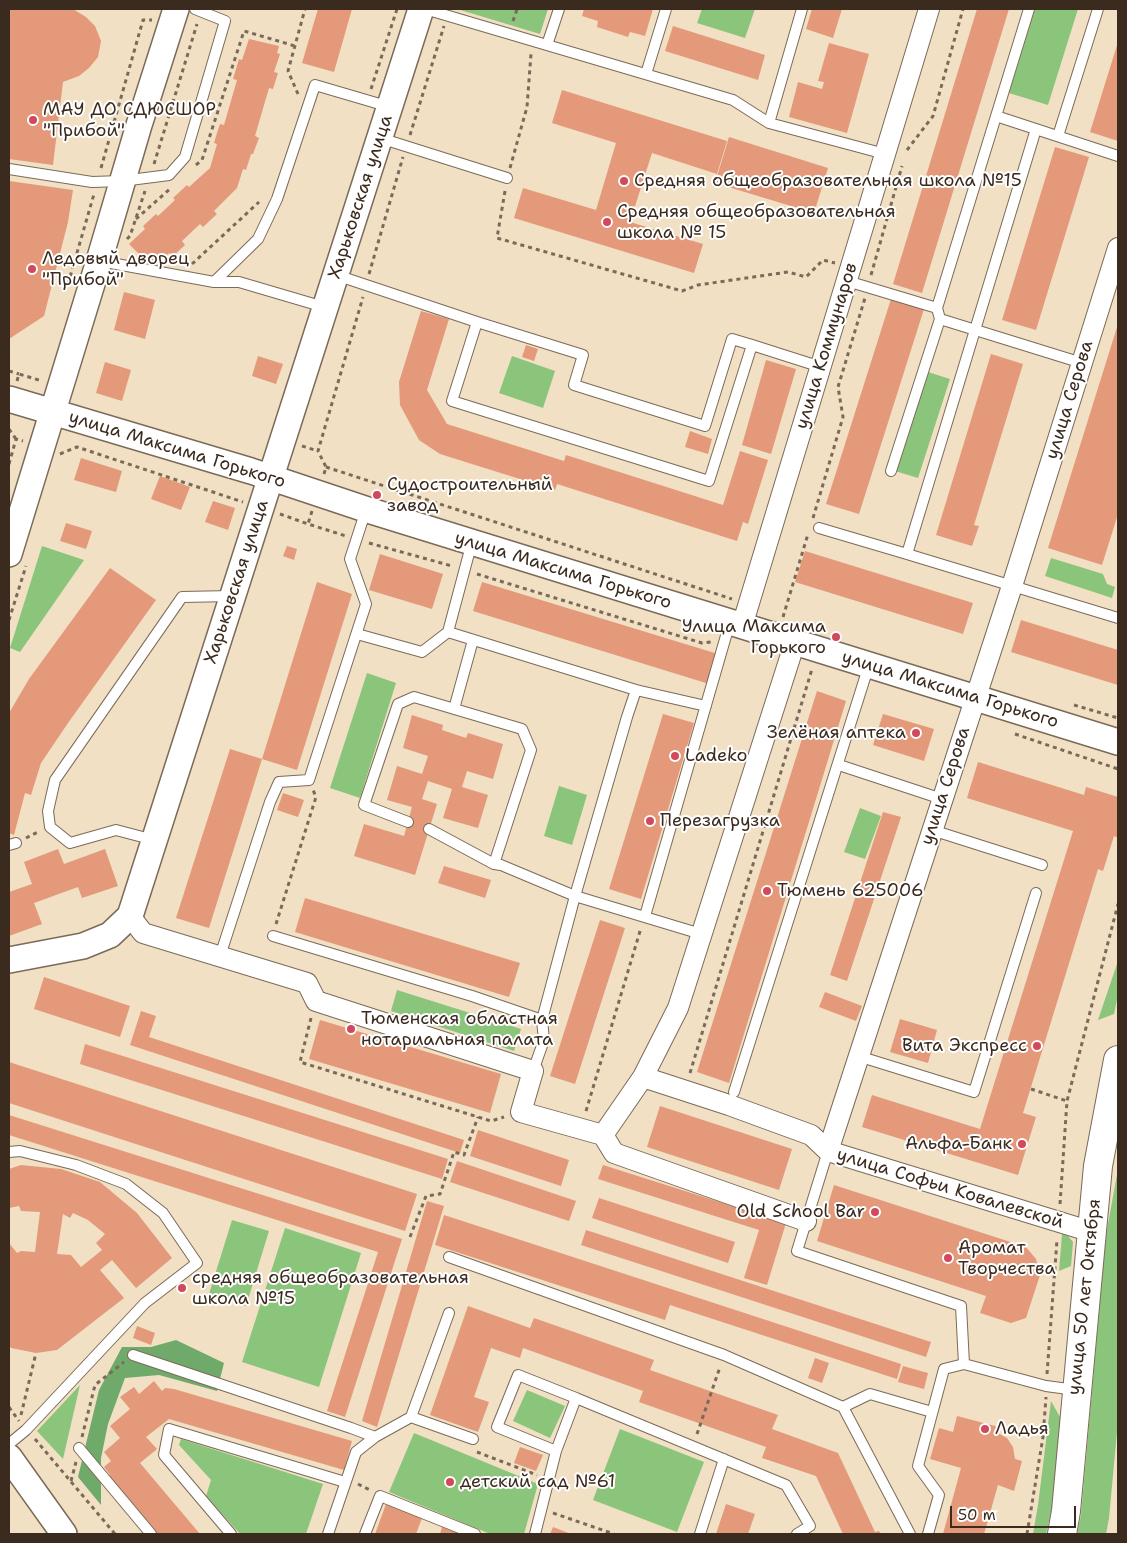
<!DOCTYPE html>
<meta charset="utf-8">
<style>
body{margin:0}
#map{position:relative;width:1127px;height:1543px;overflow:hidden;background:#f1e0c4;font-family:"Shantell Sans",sans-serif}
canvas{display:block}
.frame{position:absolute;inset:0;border:10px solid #3b2a1e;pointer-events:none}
.scale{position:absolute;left:950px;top:1506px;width:126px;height:22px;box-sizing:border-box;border:2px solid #3b2a1e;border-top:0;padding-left:6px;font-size:15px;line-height:18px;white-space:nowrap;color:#3b2a1e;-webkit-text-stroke:4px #fff;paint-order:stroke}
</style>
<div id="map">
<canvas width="1127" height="1543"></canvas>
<div class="frame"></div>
<div class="scale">50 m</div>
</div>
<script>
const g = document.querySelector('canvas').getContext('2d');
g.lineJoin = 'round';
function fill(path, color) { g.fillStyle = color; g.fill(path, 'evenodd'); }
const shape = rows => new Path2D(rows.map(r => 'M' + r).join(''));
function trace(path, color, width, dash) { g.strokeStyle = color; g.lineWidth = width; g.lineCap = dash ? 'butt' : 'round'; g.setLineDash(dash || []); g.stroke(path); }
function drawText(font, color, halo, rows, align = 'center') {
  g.font = font + ' "Shantell Sans",sans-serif'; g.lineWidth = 4; g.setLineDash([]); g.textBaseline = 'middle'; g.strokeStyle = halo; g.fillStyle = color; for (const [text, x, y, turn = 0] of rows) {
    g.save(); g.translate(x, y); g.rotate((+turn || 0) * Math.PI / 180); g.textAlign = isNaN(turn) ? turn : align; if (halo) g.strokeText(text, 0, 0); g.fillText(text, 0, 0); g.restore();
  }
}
fill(shape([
 [457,9,548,9,540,34],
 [702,9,755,9,745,38,697,23],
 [1035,9,1078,9,1048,105,1009,93],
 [512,356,555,371,543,408,499,393],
 [928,372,950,379,918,478,895,471],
 [42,546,84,560,20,652,10,648],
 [1051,558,1103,574,1107,584,1115,587,1112,598,1045,576],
 [367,673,396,683,360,798,330,788],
 [559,786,587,795,572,845,544,836],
 [860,808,881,816,865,859,844,852],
 [1118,961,1118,995,1114,1014,1098,1020],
 [397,990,521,1029,514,1051,391,1011],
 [1118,1169,1118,1421,1109,1518,1106,1534,1077,1534,1081,1515,1106,1235],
 [232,1220,269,1231,246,1306,209,1294],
 [285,1228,361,1253,319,1387,242,1362],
 [1062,1234,1068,1236,1073,1242,1071,1266,1059,1271],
 [80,1385,63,1459,37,1431],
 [527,1390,565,1406,550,1438,513,1421],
 [1051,1401,1060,1417,1059,1452,1053,1503,1046,1534,1033,1534,1038,1505],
 [620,1429,704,1462,677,1532,593,1500],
 [414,1433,538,1484,524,1534,490,1534,389,1492],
 [181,1439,323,1484,306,1534,240,1534,206,1496,211,1480,179,1445]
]), '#8ac57b');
fill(shape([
 [176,1340,224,1363,217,1391,159,1375,125,1378,108,1424,101,1458,101,1505,78,1477,99,1390,122,1347,151,1347]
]), '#6faa6b');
fill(shape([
 [9,9,73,9,86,17,95,26,101,41,98,57,89,68,79,76,63,82,53,165,9,159],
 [318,9,352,9,334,72,302,63],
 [584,9,653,9,645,36,630,32,628,37,597,27,598,21,582,16],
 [812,9,842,9,833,38,806,29],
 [977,9,1009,9,922,293,893,284],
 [673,26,765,55,758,80,665,51],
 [249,39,279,46,277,53,280,54,274,72,278,73,273,89,269,88,255,136,259,138,253,154,251,154,246,170,243,169,237,188,214,211,217,214,203,227,200,224,182,241,185,245,172,257,169,253,156,265,154,263,149,269,138,257,140,255,129,244,145,229,143,226,156,214,158,216,175,200,173,198,187,185,189,187,210,168,217,144,214,143,217,133,220,124,224,125,237,80,233,79,239,59,242,60],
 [1118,42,1118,141,1090,132],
 [829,43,869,54,847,133,789,117,798,82,822,89,824,82,818,81],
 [562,90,727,141,717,174,652,153,630,222,703,244,694,273,514,218,523,188,596,210,616,143,552,123],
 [729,137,828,168,814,213,715,183],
 [1055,147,1089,157,1036,330,1002,320],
 [9,181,73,190,68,222,44,316,9,339],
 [124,292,155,300,145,339,114,330],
 [891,299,924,309,859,514,826,504],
 [421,311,449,319,427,390,447,424,564,461,566,455,723,505,740,451,768,460,748,524,743,522,737,541,557,484,555,490,440,454,419,440,400,405,399,382],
 [1118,324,1118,514,1102,565,1048,548],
 [526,345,538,349,534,361,522,357],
 [991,354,1023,364,974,525,979,526,972,546,936,535],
 [258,356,283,364,276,384,252,376],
 [766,360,796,369,771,454,742,445],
 [105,362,131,370,122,401,96,393],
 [690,431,712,439,708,454,685,447],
 [81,458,122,471,116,492,74,480],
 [160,476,190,487,181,510,151,499],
 [213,501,235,508,228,530,205,522],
 [66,523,92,531,86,549,60,541],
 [287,546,297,549,294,560,283,556],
 [805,551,973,603,963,634,795,582],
 [380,554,443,574,432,609,369,590],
 [110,568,156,600,68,723,41,763,31,795,25,793,14,835,9,833,9,713,29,679],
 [317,582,352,594,297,770,262,759],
 [482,582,718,654,709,684,473,611],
 [1021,620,1118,650,1118,685,1011,652],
 [817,691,846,701,729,1083,697,1072],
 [663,714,694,723,641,899,609,889],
 [883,714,934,729,924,761,873,745],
 [412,715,443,725,442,730,466,738,468,733,503,744,493,779,467,771,462,787,488,795,478,828,443,818,452,789,428,781,422,799,437,804,415,875,354,856,364,824,404,836,412,807,387,800,397,766,422,774,428,756,403,748],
 [230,749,262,759,209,928,176,918],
 [978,762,1084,795,1086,787,1118,797,1118,838,1114,836,1103,871,1098,869,1023,1113,1036,1117,1018,1175,862,1127,872,1095,980,1129,1073,831,967,798],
 [283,793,304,800,298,817,277,810],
 [883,812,901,817,847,981,830,975],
 [58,849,64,864,105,849,118,886,82,898,78,887,34,903,42,924,9,936,9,892,32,884,24,862],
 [444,866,491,880,485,898,438,883],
 [305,898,520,963,509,997,295,932],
 [600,920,625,928,575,1084,550,1076],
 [44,977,130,1006,120,1037,34,1009],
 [825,992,862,1006,856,1021,819,1007],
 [141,1011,156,1016,149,1037,464,1140,460,1153,130,1045],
 [900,1019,937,1030,928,1063,890,1052],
 [320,1020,501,1074,490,1113,309,1059],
 [85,1044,448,1159,442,1179,80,1064],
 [9,1062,417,1194,405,1231,9,1103],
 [660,1106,792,1149,779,1190,647,1147],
 [9,1115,402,1239,345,1417,327,1411,378,1252,9,1135],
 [478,1130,569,1160,561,1186,470,1156],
 [457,1161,576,1201,569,1221,450,1182],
 [21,1165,61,1169,100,1182,137,1213,172,1258,136,1288,112,1260,100,1270,124,1298,57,1350,36,1353,11,1348,9,1345,9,1243,17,1253,21,1251,35,1252,40,1212,21,1211,19,1206,9,1208,9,1169],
 [73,1213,88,1220,105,1234,96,1243,102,1250,81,1267,71,1255,57,1254,63,1214,70,1218],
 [603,1165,786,1223,767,1285,744,1278,759,1230,598,1179],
 [834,1185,1026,1247,1036,1259,1040,1275,1026,1318,1011,1323,980,1313,986,1296,817,1241],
 [599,1198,735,1242,728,1263,592,1218],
 [427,1201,444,1206,377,1427,362,1421],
 [444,1215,901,1364,897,1379,670,1305,665,1320,435,1245],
 [586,1230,931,1342,926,1357,581,1245],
 [468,1306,530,1328,534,1318,654,1360,650,1370,778,1415,772,1429,838,1453,875,1532,879,1531,881,1534,843,1534,816,1476,762,1458,766,1447,639,1402,643,1391,523,1348,520,1358,491,1348,474,1397,489,1402,478,1432,430,1415],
 [137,1326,155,1333,151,1345,133,1338],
 [815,1358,829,1363,822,1383,808,1378],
 [903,1366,928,1373,924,1389,898,1382],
 [154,1381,162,1391,165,1388,174,1389,352,1441,344,1470,169,1419,146,1437,157,1449,140,1463,200,1534,157,1534,107,1478,110,1475,104,1467,111,1461,104,1452,120,1438,110,1426,130,1409,120,1397,134,1387,139,1394],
 [957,1416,999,1427,998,1433,1007,1438,1013,1447,1015,1459,1022,1461,1014,1491,998,1485,984,1534,943,1534,961,1468,930,1459,939,1428,953,1432],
 [520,1447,543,1455,536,1471,514,1463],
 [386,1504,422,1518,416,1534,375,1534],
 [726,1504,755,1514,748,1534,716,1534],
 [442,1527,461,1534,440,1534],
 [553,1527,571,1534,550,1534]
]), '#e3997a');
const service = shape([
 [425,9,733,100,769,123,885,154],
 [547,45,559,9],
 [646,74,666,9],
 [996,116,1118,156],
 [769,123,802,9],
 [1036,129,907,554,1118,618],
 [1058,136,1098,9],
 [380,138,507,178],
 [9,169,92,182,122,181,169,175,185,157,225,21,195,9],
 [100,261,214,282,239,282,324,307],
 [336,275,477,322,452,401,709,481,752,345,821,367],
 [847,281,937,308,940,319,1082,363],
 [214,282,258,239,277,199,315,85,390,107],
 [937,308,1029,9],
 [477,322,583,355,574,385,705,426,732,339,752,345],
 [891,471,940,319],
 [819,528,907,554],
 [448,632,636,690,706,706],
 [357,634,422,652,448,632,472,542],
 [454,709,473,640],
 [839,765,942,799],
 [408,822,364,805,398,704,414,697,522,729,531,750,494,864,501,865,575,896,701,934],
 [429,829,494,864],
 [932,830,1042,865],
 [154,840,116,830,70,843,50,827,48,811,55,780,182,597,232,596],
 [9,845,16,843],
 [645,916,730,622],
 [273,936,472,996,542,1020],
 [220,956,270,802,279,782,309,780,366,604,350,559,366,510],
 [858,1056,974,1092,1036,893],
 [533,1071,544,1040,542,1020,575,896,627,717,636,690],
 [734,1092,869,665],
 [828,1151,797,1251,961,1306,964,1364],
 [9,1152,20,1151,76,1165,126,1184,163,1213,197,1263,145,1303,26,1430,9,1444],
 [449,1257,724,1355,843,1407,870,1394,932,1412],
 [133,1355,351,1428,375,1437],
 [843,1407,910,1534],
 [411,1417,473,1439],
 [79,1448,151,1534],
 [556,1451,497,1427,518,1375,576,1398],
 [231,1534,164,1455,169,1429,345,1482],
 [328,1534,356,1452,375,1437,411,1417,449,1313],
 [365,1534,380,1496,475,1534],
 [535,1534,556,1451,576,1398,786,1485,810,1526,797,1534],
 [700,1534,724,1459],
 [928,1534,939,1495,918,1466,944,1369,964,1364,1046,1386,1076,1390]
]);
const minor = shape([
 [742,626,929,9],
 [130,916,143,933,307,983,316,1001,533,1071,521,1112,603,1135,614,1153,806,1221],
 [643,1077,729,1105,811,1135,828,1151,1092,1232],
 [603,1135,643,1077,678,1008,795,642],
 [828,1151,1012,586,1118,248]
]);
const tertiary = shape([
 [9,399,251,471,371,511,1118,742],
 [9,554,99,261,139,125,176,9],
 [9,960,83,946,110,935,130,916,421,9],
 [9,1457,64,1534]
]);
const secondary = shape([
 [1062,1534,1066,1511,1098,1166,1118,1060]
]);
trace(service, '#7b6a58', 12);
trace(minor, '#7b6a58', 22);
trace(tertiary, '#7b6a58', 28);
trace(secondary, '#7b6a58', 30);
trace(shape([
 [513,21,517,9],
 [371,89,397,9],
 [298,94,288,71,305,9],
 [410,135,444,26],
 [907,150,933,116,963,9],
 [154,164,197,24],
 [196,165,202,160,244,31,295,46],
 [101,168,143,20,152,20],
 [510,168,527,107,531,54],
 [505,191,497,238,682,291,698,285,788,272,806,277,823,260,835,263],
 [136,219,171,188],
 [127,239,130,236,145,191],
 [192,264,259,202],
 [369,274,403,157],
 [871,275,902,166],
 [68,284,94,194],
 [9,371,19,374],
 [17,381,19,374,42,381],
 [9,429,16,439],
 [302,446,318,451],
 [60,454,77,447,243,502],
 [9,464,16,439,23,441],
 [326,467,732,599],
 [324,474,326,467,318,451,363,297],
 [312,511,308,524,346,536],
 [280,514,308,524],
 [813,518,843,417,838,387,865,298],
 [369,543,452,566],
 [477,574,702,643,711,642],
 [783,617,808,534],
 [9,620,26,566],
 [1074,705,1118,718],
 [1015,734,1118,769],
 [26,838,40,831],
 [276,924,316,797,313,790],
 [311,1018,300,1062,491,1121,504,1117],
 [690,1073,812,669],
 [1031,1089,1067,1101],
 [586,1111,641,928],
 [1060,1204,1067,1101,1118,904],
 [410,1237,426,1196,440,1194,454,1152,464,1155,478,1117],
 [1047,1374,1057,1240],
 [9,1407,19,1421],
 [21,1415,36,1353],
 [697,1434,720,1367],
 [82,1437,95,1385,124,1362],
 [35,1439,115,1534],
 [477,1452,537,1475],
 [71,1481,76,1462],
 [358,1484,370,1490],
 [553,1513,614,1534],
 [1027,1534,1043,1437,1046,1397]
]), '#7b6a58', 3, [4, 4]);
trace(service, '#fff', 10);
trace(minor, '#fff', 20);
trace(tertiary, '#fff', 25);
trace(secondary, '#fff', 28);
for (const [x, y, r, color] of [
 [33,120,5,"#d1495b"],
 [624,181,5,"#d1495b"],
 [607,222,5,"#d1495b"],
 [32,269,5,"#d1495b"],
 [377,495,5,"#d1495b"],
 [836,637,5,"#d1495b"],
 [916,733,5,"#d1495b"],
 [675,756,5,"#d1495b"],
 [650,821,5,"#d1495b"],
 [767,891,5,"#d1495b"],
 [351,1029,5,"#d1495b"],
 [1037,1046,5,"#d1495b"],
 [1022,1144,5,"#d1495b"],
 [875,1212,5,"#d1495b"],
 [948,1258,5,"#d1495b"],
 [182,1288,5,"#d1495b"],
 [985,1429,5,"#d1495b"],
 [450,1482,5,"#d1495b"]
]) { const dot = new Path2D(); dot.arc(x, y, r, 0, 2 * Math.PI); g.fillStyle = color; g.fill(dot); trace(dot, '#fff', 2); }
drawText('18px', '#3b2a1e', '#fff', [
 ["МАУ ДО СДЮСШОР",43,110],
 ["\"Прибой\"",43,131],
 ["Средняя общеобразовательная школа №15",634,181],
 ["Средняя общеобразовательная",617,212],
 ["школа № 15",617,233],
 ["Ледовый дворец",42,259],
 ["\"Прибой\"",42,280],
 ["Судостроительный",387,485],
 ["завод",387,506],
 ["Улица Максима",826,627,"right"],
 ["Горького",826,648,"right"],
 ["Зелёная аптека",906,733,"right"],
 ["Ladeko",685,756],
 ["Перезагрузка",660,821],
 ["Тюмень 625006",777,891],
 ["Тюменская областная",361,1019],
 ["нотариальная палата",361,1040],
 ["Вита Экспресс",1027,1046,"right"],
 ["Альфа-Банк",1012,1144,"right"],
 ["Old School Bar",865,1212,"right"],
 ["Аромат",958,1248],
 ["Творчества",958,1269],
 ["средняя общеобразовательная",192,1278],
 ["школа №15",192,1299],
 ["Ладья",995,1429],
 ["детский сад №61",460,1482]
], 'left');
drawText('18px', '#3b2a1e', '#fff', [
 ["Харьковская улица",361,197,-72],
 ["улица Коммунаров",827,346,-73],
 ["улица Серова",1070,400,-73],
 ["улица Максима Горького",177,450,17],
 ["улица Максима Горького",563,571,17],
 ["Харьковская улица",237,582,-72],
 ["улица Максима Горького",950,690,17],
 ["улица Серова",946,786,-72],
 ["улица Софьи Ковалевской",950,1189,17],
 ["улица 50 лет Октября",1085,1297,-84]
]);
</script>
